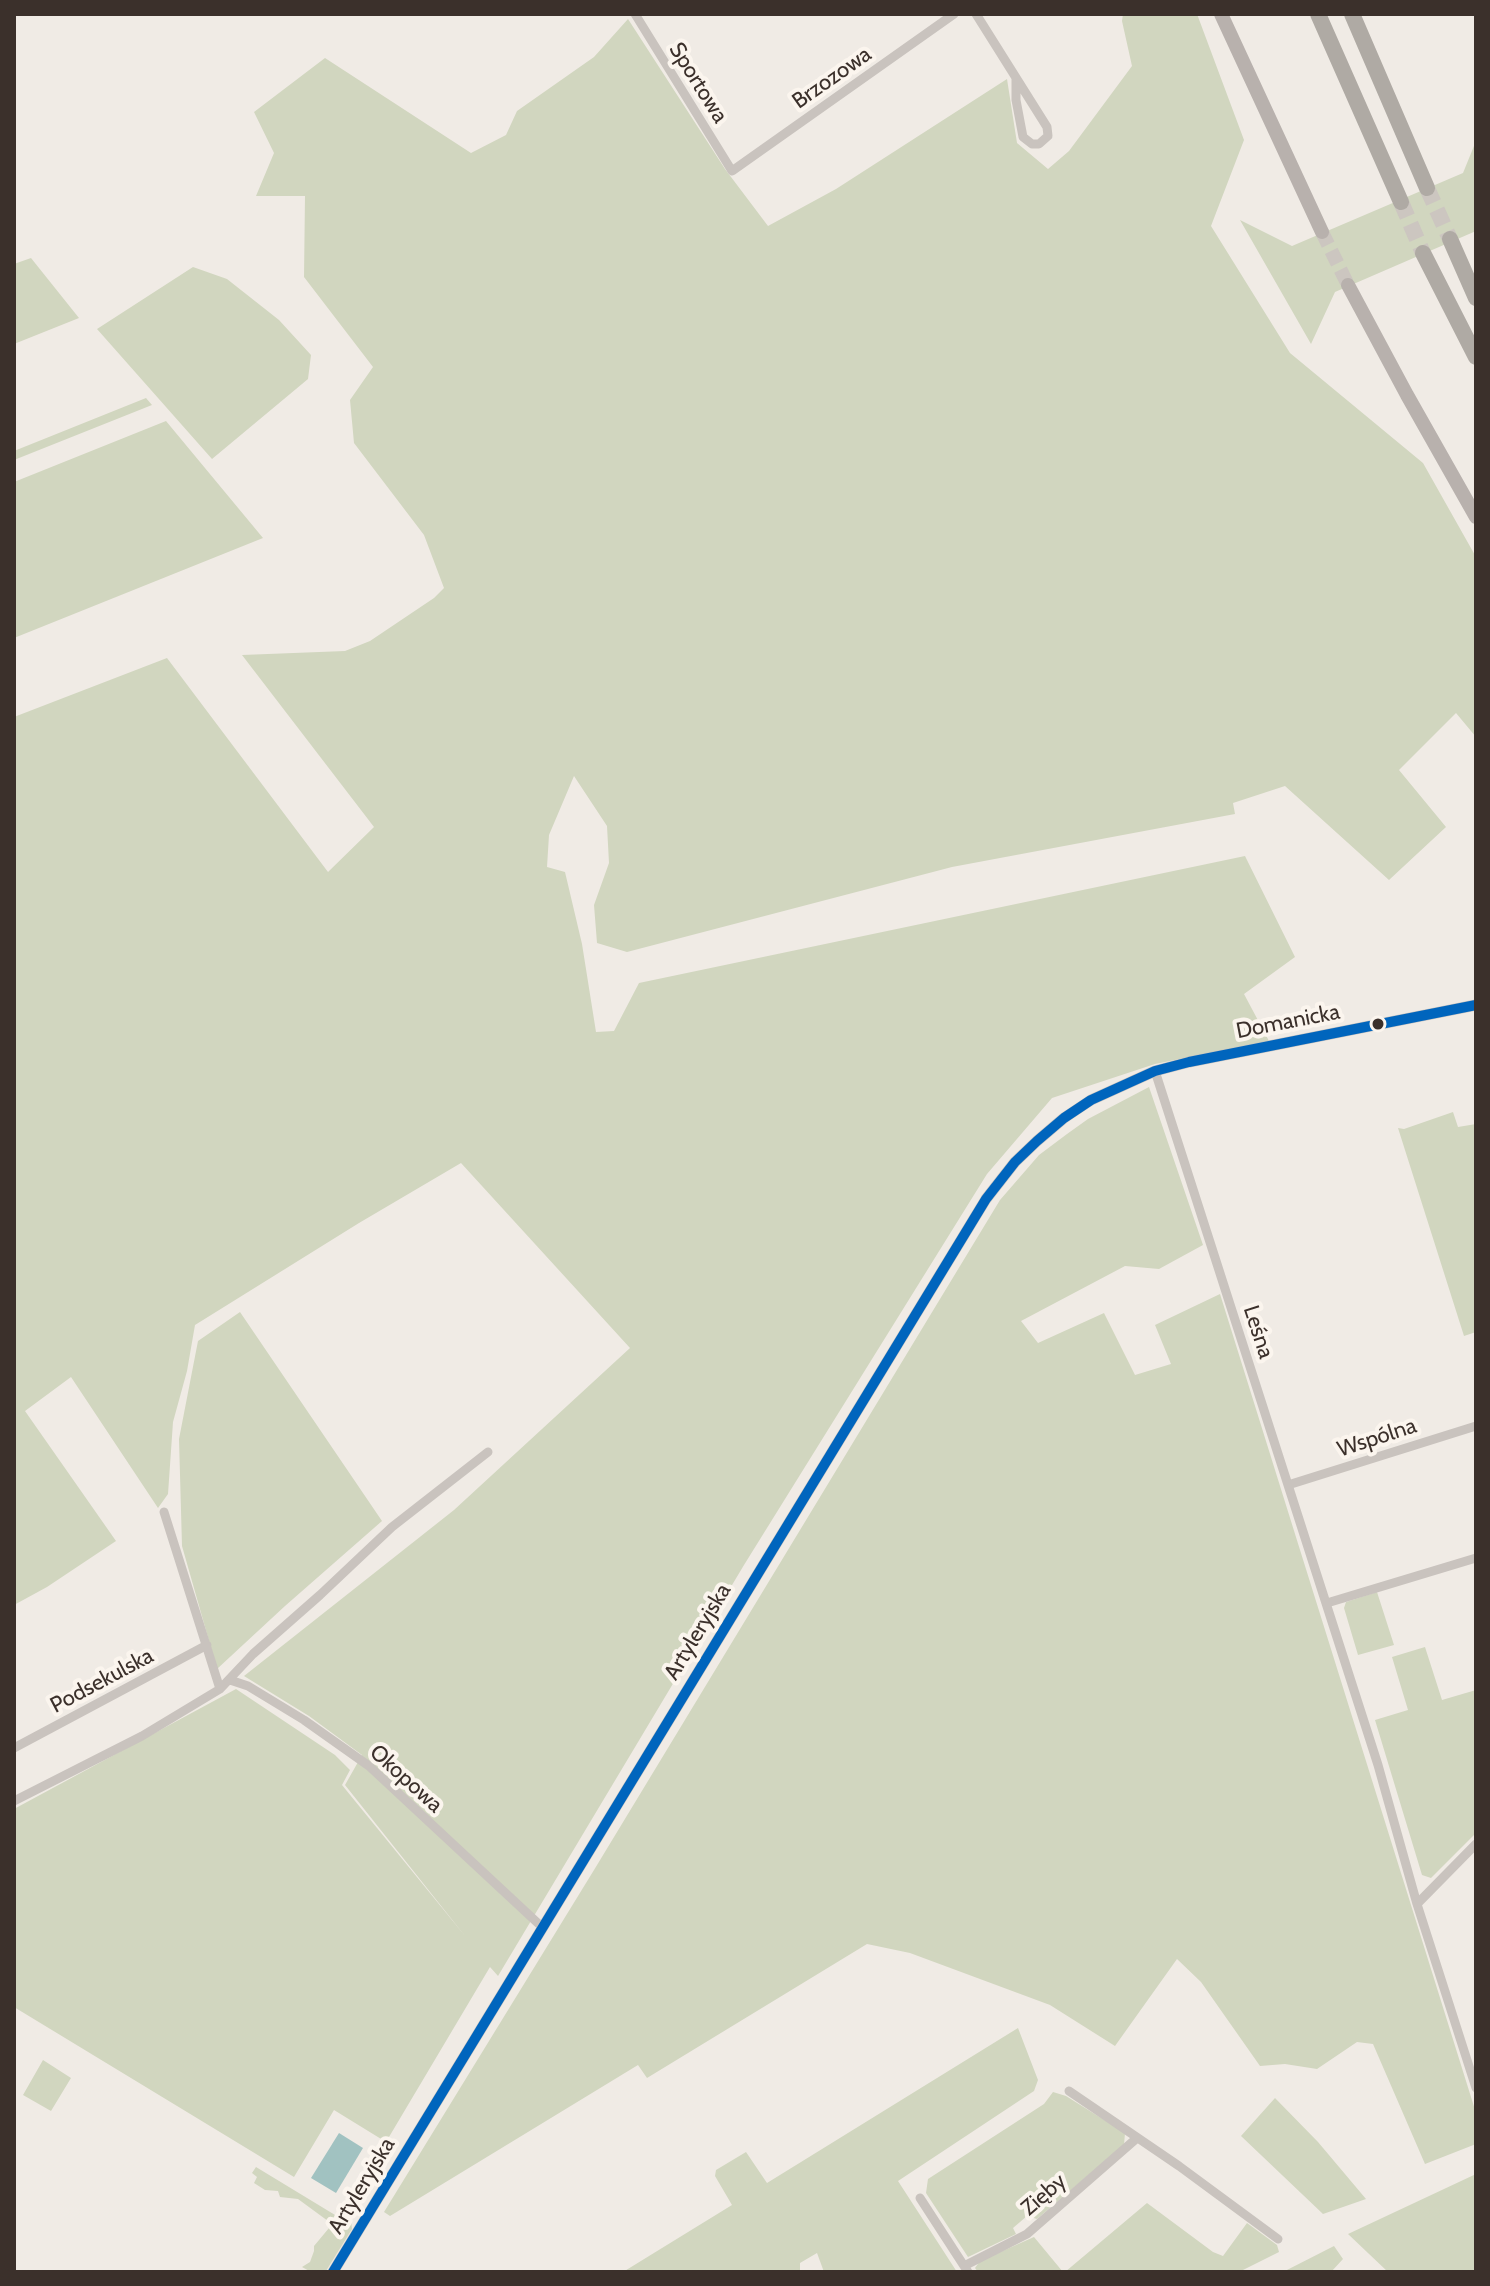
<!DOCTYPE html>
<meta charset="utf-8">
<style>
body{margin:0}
#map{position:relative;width:1490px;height:2286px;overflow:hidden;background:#f0ebe5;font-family:Cabin,sans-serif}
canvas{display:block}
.frame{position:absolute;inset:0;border:16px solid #3b302b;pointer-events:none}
</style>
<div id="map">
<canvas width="1490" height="2286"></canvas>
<div class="frame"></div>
</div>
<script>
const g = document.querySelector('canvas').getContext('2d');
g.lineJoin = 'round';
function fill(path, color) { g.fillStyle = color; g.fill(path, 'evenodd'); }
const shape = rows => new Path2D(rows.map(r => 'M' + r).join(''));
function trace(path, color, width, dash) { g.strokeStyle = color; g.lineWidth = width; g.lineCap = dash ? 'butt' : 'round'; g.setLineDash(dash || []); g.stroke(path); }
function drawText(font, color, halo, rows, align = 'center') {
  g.font = font + ' Cabin,sans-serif'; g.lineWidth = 8; g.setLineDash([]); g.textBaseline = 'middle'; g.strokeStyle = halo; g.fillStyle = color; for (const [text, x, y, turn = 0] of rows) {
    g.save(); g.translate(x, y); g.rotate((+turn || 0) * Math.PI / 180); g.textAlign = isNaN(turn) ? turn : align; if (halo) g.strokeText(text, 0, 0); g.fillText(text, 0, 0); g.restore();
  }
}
fill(shape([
 [1123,14,1197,14,1244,140,1211,226,1290,353,1423,463,1476,557,1476,737,1456,713,1399,770,1446,827,1389,880,1285,786,1233,803,1235,814,952,867,627,952,597,943,594,905,609,863,607,826,574,776,549,835,547,867,565,872,582,944,596,1032,614,1031,639,983,1245,856,1295,957,1244,994,1269,1041,1155,1064,1052,1098,987,1174,744,1565,498,1976,490,1967,386,2142,334,2110,294,2177,14,2007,14,1809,236,1689,335,1755,350,1770,342,1785,465,1936,345,1785,362,1755,309,1716,244,1676,454,1510,630,1348,461,1163,359,1223,195,1325,187,1371,173,1422,168,1494,158,1508,71,1377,25,1411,116,1541,47,1587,14,1605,14,717,167,658,328,872,374,827,242,655,345,651,370,641,434,598,444,588,424,535,354,443,350,400,373,367,304,277,305,196,256,196,274,153,254,112,325,58,471,153,506,135,517,111,594,57,628,19,725,169,768,226,836,189,1007,79,1017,143,1048,169,1069,151,1132,66,1122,21],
 [1476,141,1476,231,1335,292,1311,344,1240,220,1292,246,1463,173],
 [31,258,79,318,14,344,14,264],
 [193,267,227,279,279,320,311,355,308,379,212,459,97,329],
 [146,398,152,405,14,460,14,451],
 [166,421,263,538,14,638,14,482],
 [1149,1087,1203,1245,1159,1269,1125,1266,1021,1321,1038,1343,1104,1313,1135,1375,1171,1364,1155,1325,1220,1294,1476,2113,1476,2144,1425,2164,1373,2044,1357,2042,1317,2069,1285,2064,1260,2066,1201,1982,1177,1959,1115,2046,1050,2005,910,1953,867,1944,647,2078,638,2065,390,2216,384,2212,594,1870,1000,1200,1039,1155,1067,1134,1088,1119],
 [1453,1112,1458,1127,1476,1124,1476,1332,1464,1336,1398,1128,1404,1129],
 [240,1312,382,1521,285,1606,217,1669,182,1546,179,1439,198,1341],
 [1377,1592,1394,1645,1358,1655,1344,1608,1346,1602],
 [1425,1647,1442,1700,1476,1690,1476,1833,1431,1878,1422,1875,1375,1720,1408,1710,1392,1657],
 [1018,2028,1038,2080,1034,2091,898,2181,957,2272,824,2272,817,2253,800,2263,800,2272,623,2272,732,2205,715,2176,716,2170,746,2152,767,2183],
 [43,2060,71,2078,51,2111,23,2095],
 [1053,2092,1066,2096,1125,2133,1124,2145,1037,2219,1027,2216,1013,2228,1016,2234,968,2257,926,2193,928,2179,1044,2104],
 [1275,2098,1318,2142,1366,2199,1323,2214,1241,2136],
 [256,2167,340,2218,343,2214,351,2220,352,2229,326,2271,311,2272,302,2267,310,2262,314,2251,314,2246,329,2228,328,2221,298,2199,280,2197,278,2191,265,2190,254,2183,257,2177,252,2173],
 [1476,2174,1476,2272,1388,2272,1348,2234],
 [1147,2203,1213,2252,1223,2256,1247,2223,1277,2245,1279,2252,1239,2272,1065,2272],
 [1034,2237,1063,2272,978,2272,975,2268,980,2261],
 [1334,2246,1343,2259,1331,2272,1283,2272]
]), '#d1d6bf');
fill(shape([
 [339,2133,363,2148,336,2193,311,2178]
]), '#a1c2c1');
trace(shape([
 [1322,232,1348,285]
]), '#ccc6c0', 14, [14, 7]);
trace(shape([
 [1427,188,1450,239],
 [1401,202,1423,253]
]), '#ccc6c0', 16, [16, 8]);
trace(shape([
 [635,14,732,171,954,14],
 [976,14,1047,127,1048,136,1039,144,1032,144,1023,137,1016,100,1016,78],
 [1155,1071,1378,1765,1417,1904,1476,2088],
 [1288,1485,1476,1426],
 [164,1512,220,1689],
 [1327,1603,1476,1558],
 [230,1680,248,1686,304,1720,369,1766,542,1927],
 [14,1748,207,1645],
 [14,1801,142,1736,220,1689,253,1654,320,1595,392,1527,488,1452],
 [1417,1904,1476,1844],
 [1069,2091,1179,2166,1278,2239],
 [920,2198,968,2272],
 [964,2266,1027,2234,1137,2138]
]), '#c9c3be', 9);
trace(shape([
 [333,2272,986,1199,1015,1162,1037,1141,1064,1118,1091,1100,1155,1071,1189,1062,1476,1005]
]), '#c9c3be', 11);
trace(shape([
 [1221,14,1322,232],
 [1348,285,1407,395,1476,517]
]), '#b8b1ad', 14);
trace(shape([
 [1318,14,1401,202],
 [1352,14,1427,188],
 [1450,239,1476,298],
 [1423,253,1476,357]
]), '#afaaa4', 16);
trace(shape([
 [333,2272,986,1199,1015,1162,1037,1141,1064,1118,1091,1100,1155,1071,1189,1062,1476,1005]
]), '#0065bd', 10);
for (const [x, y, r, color] of [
 [1378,1024,7,"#3b302b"]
]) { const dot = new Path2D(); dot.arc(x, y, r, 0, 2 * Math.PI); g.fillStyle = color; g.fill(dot); trace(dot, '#fbf5ee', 3); }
drawText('22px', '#3b302b', '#fbf5ee', [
 ["Brzozowa",832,78,-35],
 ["Sportowa",698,83,58],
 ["Domanicka",1288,1022,-11],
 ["Leśna",1258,1332,72],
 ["Wspólna",1377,1438,-18],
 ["Artyleryjska",698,1632,-59],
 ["Podsekulska",102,1681,-28],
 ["Okopowa",406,1779,42],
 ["Artyleryjska",362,2186,-59],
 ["Zięby",1044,2195,-41]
]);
</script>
